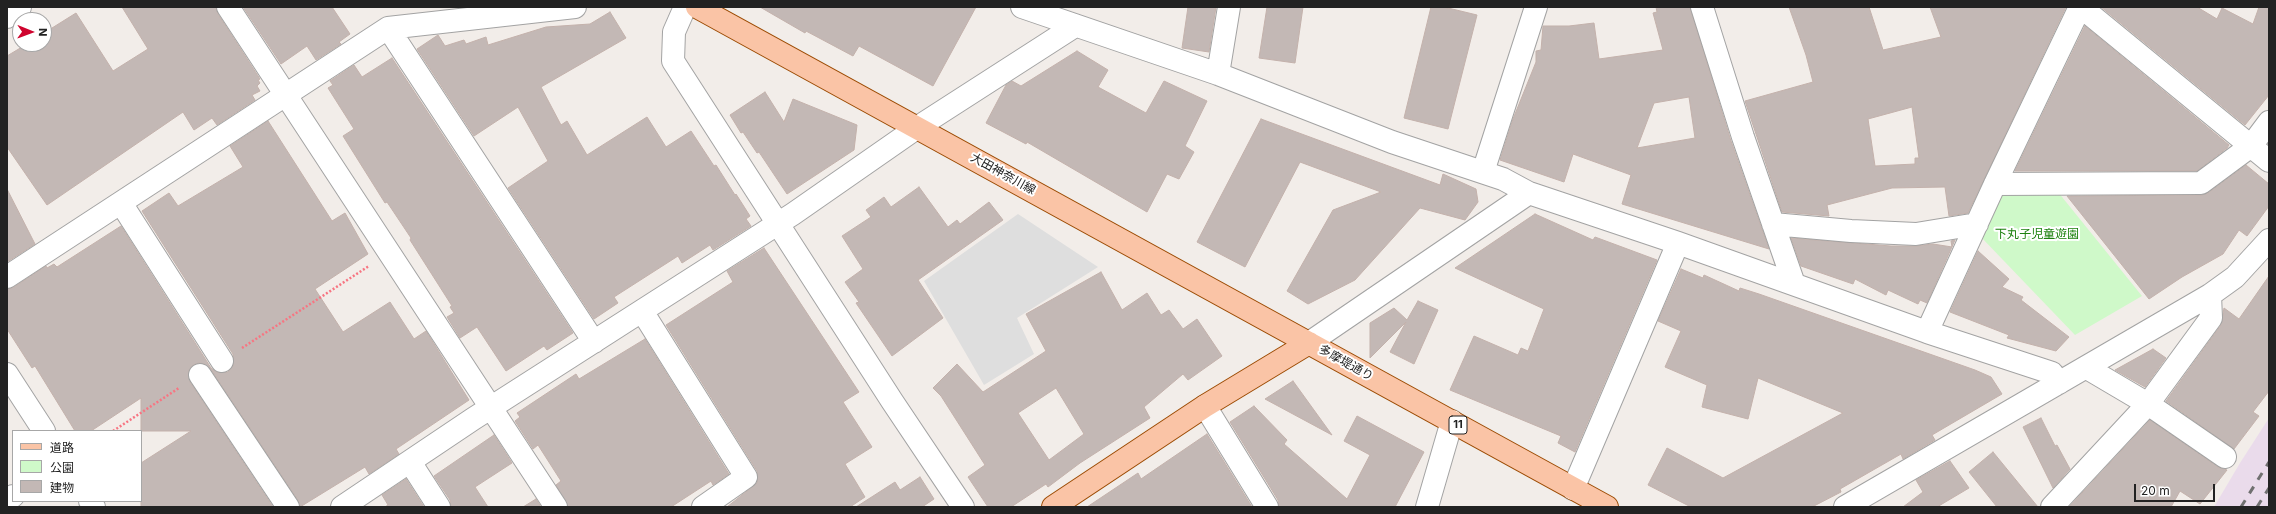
<!DOCTYPE html>
<meta charset="utf-8">
<style>
body{margin:0}
#map{position:relative;width:2276px;height:514px;overflow:hidden;background:#f2ede9;font-family:Inter,"Noto Sans JP",sans-serif}
canvas{display:block}
.frame{position:absolute;inset:0;border:8px solid #222;pointer-events:none}
.legend{position:absolute;left:12px;top:430px;width:130px;height:72px;box-sizing:border-box;background:#fff;border:1px solid #a7a7a7;margin:0;padding:5px 7px;list-style:none;font-size:12px;color:#222}
.legend li{display:flex;align-items:center;gap:8px;height:20px}
.legend b{width:20px;border:1px solid #a7a7a7}
.north{position:absolute;left:12px;top:12px;width:40px;height:40px;box-sizing:border-box;background:#fff;border:1px solid #a7a7a7;border-radius:50%;rotate:91deg;font-size:11px;font-weight:700;line-height:16px;text-align:center;color:#222}
.north::after{content:'';display:block;margin:auto;width:14px;height:18px;background:#cf042e;clip-path:polygon(50% 0,100% 100%,50% 72%,0 100%)}
.scale{position:absolute;left:2134px;top:484px;width:81px;height:18px;box-sizing:border-box;border:2px solid #222;border-top:0;padding-left:5px;font-size:12px;line-height:14px;white-space:nowrap;color:#222;-webkit-text-stroke:3px #fff;paint-order:stroke}
</style>
<div id="map">
<canvas width="2276" height="514"></canvas>
<div class="frame"></div>
<ul class="legend">
<li><b style="height:5px;background:#fac4a6"></b>道路</li>
<li><b style="height:11px;background:#cff9c9"></b>公園</li>
<li><b style="height:11px;background:#c3b8b5"></b>建物</li>
</ul>
<div class="north">N</div>
<div class="scale">20 m</div>
</div>
<script>
const g = document.querySelector('canvas').getContext('2d');
g.lineJoin = 'round';
function fill(path, color) { g.fillStyle = color; g.fill(path, 'evenodd'); }
const shape = rows => new Path2D(rows.map(r => 'M' + r).join(''));
function trace(path, color, width, dash) { g.strokeStyle = color; g.lineWidth = width; g.lineCap = dash ? 'butt' : 'round'; g.setLineDash(dash || []); g.stroke(path); }
function drawText(font, color, halo, rows, align = 'center') {
  g.font = font + ' Inter,"Noto Sans JP",sans-serif'; g.lineWidth = 4; g.setLineDash([]); g.textBaseline = 'middle'; g.strokeStyle = halo; g.fillStyle = color; for (const [text, x, y, turn = 0] of rows) {
    g.save(); g.translate(x, y); g.rotate((+turn || 0) * Math.PI / 180); g.textAlign = isNaN(turn) ? turn : align; if (halo) g.strokeText(text, 0, 0); g.fillText(text, 0, 0); g.restore();
  }
}
fill(shape([
 [2269,418,2269,507,2214,507,2240,463]
]), '#eadbeb');
fill(shape([
 [2001,191,2058,192,2142,296,2075,335,1980,236]
]), '#cff9c9');
fill(shape([
 [1018,214,1098,267,1017,318,1034,354,984,385,924,281]
]), '#dedede');
const building = shape([
 [122,7,216,7,218,14,260,79,258,80,260,83,257,86,260,91,252,95,255,100,217,125,212,118,194,130,183,112,47,205,7,147,7,56,27,44,44,44,44,33,76,13,113,71,148,49,122,7],
 [243,7,332,7,350,34,339,42,341,44,316,60,307,46,281,64,243,7],
 [760,7,976,7,933,86,859,46,853,56,806,31,805,33,760,7],
 [1188,7,1216,7,1209,52,1182,48,1188,7],
 [1267,7,1303,7,1295,63,1259,58,1267,7],
 [1431,7,1444,7,1477,15,1448,129,1404,118,1431,7],
 [1656,7,1690,7,1731,141,1769,249,1622,204,1631,175,1573,154,1564,182,1500,160,1513,119,1536,62,1536,51,1541,50,1543,26,1569,26,1594,23,1599,59,1663,50,1653,13,1657,12,1656,7],
 [1689,97,1695,138,1637,148,1654,103,1689,97],
 [1789,7,1869,7,1883,50,1941,37,1930,7,2066,7,1968,213,1949,216,1945,187,1892,188,1827,205,1829,216,1782,212,1745,101,1813,82,1806,55,1789,7],
 [1912,107,1919,158,1915,158,1915,164,1875,166,1868,119,1912,107],
 [2101,7,2197,7,2217,19,2222,8,2253,24,2259,7,2269,7,2269,95,2245,125,2101,7],
 [610,12,626,38,541,87,561,125,567,121,587,155,647,117,666,147,691,131,714,166,716,165,735,195,736,194,750,216,746,219,751,226,713,250,710,245,682,263,678,256,614,297,618,303,594,319,508,188,548,161,518,107,474,136,417,49,438,35,445,46,464,40,466,44,486,37,488,45,546,27,590,24,610,12],
 [2085,26,2229,145,2227,148,2197,171,2015,171,2085,26],
 [1077,51,1108,70,1098,87,1146,113,1164,81,1207,101,1185,146,1194,152,1179,179,1167,174,1147,212,1027,142,1026,144,986,123,1006,85,1012,81,1021,86,1077,51],
 [392,58,573,333,547,350,544,346,506,371,477,327,460,338,447,317,454,313,450,307,452,306,410,240,411,238,387,202,385,203,343,136,354,129,328,88,333,85,330,81,354,65,362,77,392,58],
 [765,92,784,122,793,99,857,125,854,150,787,194,759,152,757,153,743,132,741,133,730,115,765,92],
 [1261,119,1440,185,1443,174,1476,189,1478,202,1465,220,1420,208,1355,280,1308,304,1287,291,1333,210,1381,192,1300,162,1245,267,1197,242,1261,119],
 [268,121,332,221,345,213,368,254,315,289,343,332,390,302,414,339,426,331,469,400,396,449,399,454,369,474,365,467,300,507,298,500,210,368,205,364,199,363,193,365,189,370,190,382,273,507,141,507,141,463,191,431,141,431,141,398,91,431,75,431,35,366,32,368,7,329,7,289,14,287,46,266,47,268,54,264,57,267,121,226,211,368,217,372,228,372,233,366,233,354,142,211,169,193,178,206,243,167,230,146,268,121],
 [2246,165,2269,184,2269,206,2247,236,2239,230,2223,254,2182,277,2149,299,2067,196,2202,195,2208,193,2246,165],
 [919,187,948,227,957,220,960,224,989,202,1003,220,918,280,943,318,892,356,856,303,859,302,845,282,863,269,842,236,871,217,866,210,884,197,891,207,919,187],
 [7,189,35,244,7,262,7,189],
 [1535,214,1593,240,1595,237,1657,260,1575,452,1558,443,1561,436,1450,390,1474,336,1518,355,1521,348,1528,351,1544,309,1455,268,1535,214],
 [1791,238,1891,246,1916,246,1933,244,1952,247,1951,241,1955,240,1927,303,1920,300,1918,304,1888,290,1886,295,1855,279,1853,284,1801,266,1791,238],
 [764,248,859,392,843,402,872,447,845,464,865,497,850,507,727,507,757,483,757,471,666,325,733,282,727,271,764,248],
 [1978,251,2009,279,2002,287,2023,297,2021,300,2069,337,2056,351,2007,338,2009,335,1950,312,1978,251],
 [1681,269,1703,278,1704,275,1739,291,1740,288,1759,294,1975,370,1991,377,2002,394,1932,435,1935,440,1903,459,1901,454,1840,489,1841,492,1812,507,1691,507,1648,485,1667,448,1723,478,1843,413,1758,378,1748,419,1702,407,1707,385,1665,367,1681,331,1658,321,1681,269],
 [1101,272,1122,310,1147,293,1161,315,1169,310,1183,329,1197,319,1222,356,1188,380,1183,374,1144,407,1150,418,1080,463,1048,487,1046,484,1011,507,988,507,968,477,985,465,941,396,933,388,957,364,983,392,1046,351,1026,314,1101,272],
 [1056,388,1084,434,1049,460,1018,413,1056,388],
 [2269,276,2269,391,2253,412,2259,416,2234,449,2166,401,2221,325,2224,308,2239,319,2269,276],
 [1418,301,1438,310,1414,364,1390,352,1406,322,1370,358,1370,323,1394,308,1407,320,1418,301],
 [645,339,729,474,713,485,711,481,671,507,568,507,556,485,561,481,538,445,533,449,515,421,520,417,517,413,576,374,579,379,645,339],
 [2153,349,2166,358,2145,387,2115,370,2153,349],
 [1293,381,1332,435,1265,399,1293,381],
 [1254,406,1287,440,1284,444,1347,499,1370,455,1344,441,1357,416,1424,452,1395,507,1279,507,1278,500,1230,422,1254,406],
 [2041,418,2055,446,2057,445,2070,469,2053,488,2023,427,2041,418],
 [2150,420,2218,467,2227,470,2200,504,2180,491,2171,507,2069,507,2150,420],
 [1207,434,1252,507,1087,507,1138,473,1141,479,1207,434],
 [494,435,512,463,475,487,488,507,451,507,450,500,434,476,494,435],
 [1993,452,2038,507,1997,507,1969,472,1993,452],
 [1950,461,1969,488,1937,507,1903,507,1923,492,1916,480,1950,461],
 [920,477,934,499,922,507,856,507,895,482,900,490,920,477],
 [406,479,424,507,385,507,388,505,382,495,406,479],
 [536,499,541,507,523,507,536,499]
]);
fill(building, '#c3b8b5');
trace(building, '#c3b1ab', 1);
const minor = shape([
 [228,7,556,507],
 [685,7,674,32,673,61,892,401,963,507],
 [1022,7,1218,74,1392,142,1503,179,1529,193,1678,243,1927,332,2052,373,2059,383],
 [1702,7,1743,137,1794,284],
 [2081,7,2269,161],
 [7,17,20,7],
 [388,28,594,342],
 [1218,74,1229,7],
 [1483,172,1536,7],
 [1995,184,2201,183,2251,146,2269,122],
 [121,203,222,361],
 [1773,224,1851,231,1916,234,1977,224],
 [7,277,388,28,575,7],
 [642,311,746,477,703,507],
 [1927,332,1995,184,2080,7],
 [1309,343,1529,193],
 [2087,368,2148,404,2225,457],
 [7,374,44,431],
 [200,375,288,507],
 [1205,406,1267,507],
 [410,462,439,507],
 [1573,489,1678,243],
 [7,500,13,496],
 [90,501,94,507],
 [342,507,473,419,793,214,918,127,1075,26],
 [1427,507,1452,421],
 [1845,507,2210,295,2235,277,2269,240],
 [2052,507,2148,404,2211,318,2210,295]
]);
const major = shape([
 [697,7,1607,507],
 [1053,507,1205,406,1309,343]
]);
trace(minor, '#a3a3a3', 24);
trace(major, '#9c4b03', 24);
trace(shape([
 [242,348,369,266],
 [113,431,179,388]
]), '#f77582', 2.5, [2, 2]);
trace(minor, '#fff', 22);
trace(major, '#fac4a6', 22);
trace(shape([
 [2241,507,2269,462],
 [2257,507,2269,488]
]), '#707070', 3, [8, 8]);
for (const [x, y, w] of [
 [1458,425,18]
]) { const box = new Path2D(); box.roundRect(x - w / 2, y - 9, w, 18, 3); g.fillStyle = '#fff'; g.fill(box); trace(box, '#222', 1); }
drawText('bold 11px', '#222', null, [
 ["11",1458,425]
]);
drawText('12px', '#222', '#fff', [
 ["大田神奈川線",1003,174,29],
 ["多摩堤通り",1346,363,29]
]);
drawText('12px', '#1c810e', '#fff', [
 ["下丸子児童遊園",2037,234]
]);
</script>
